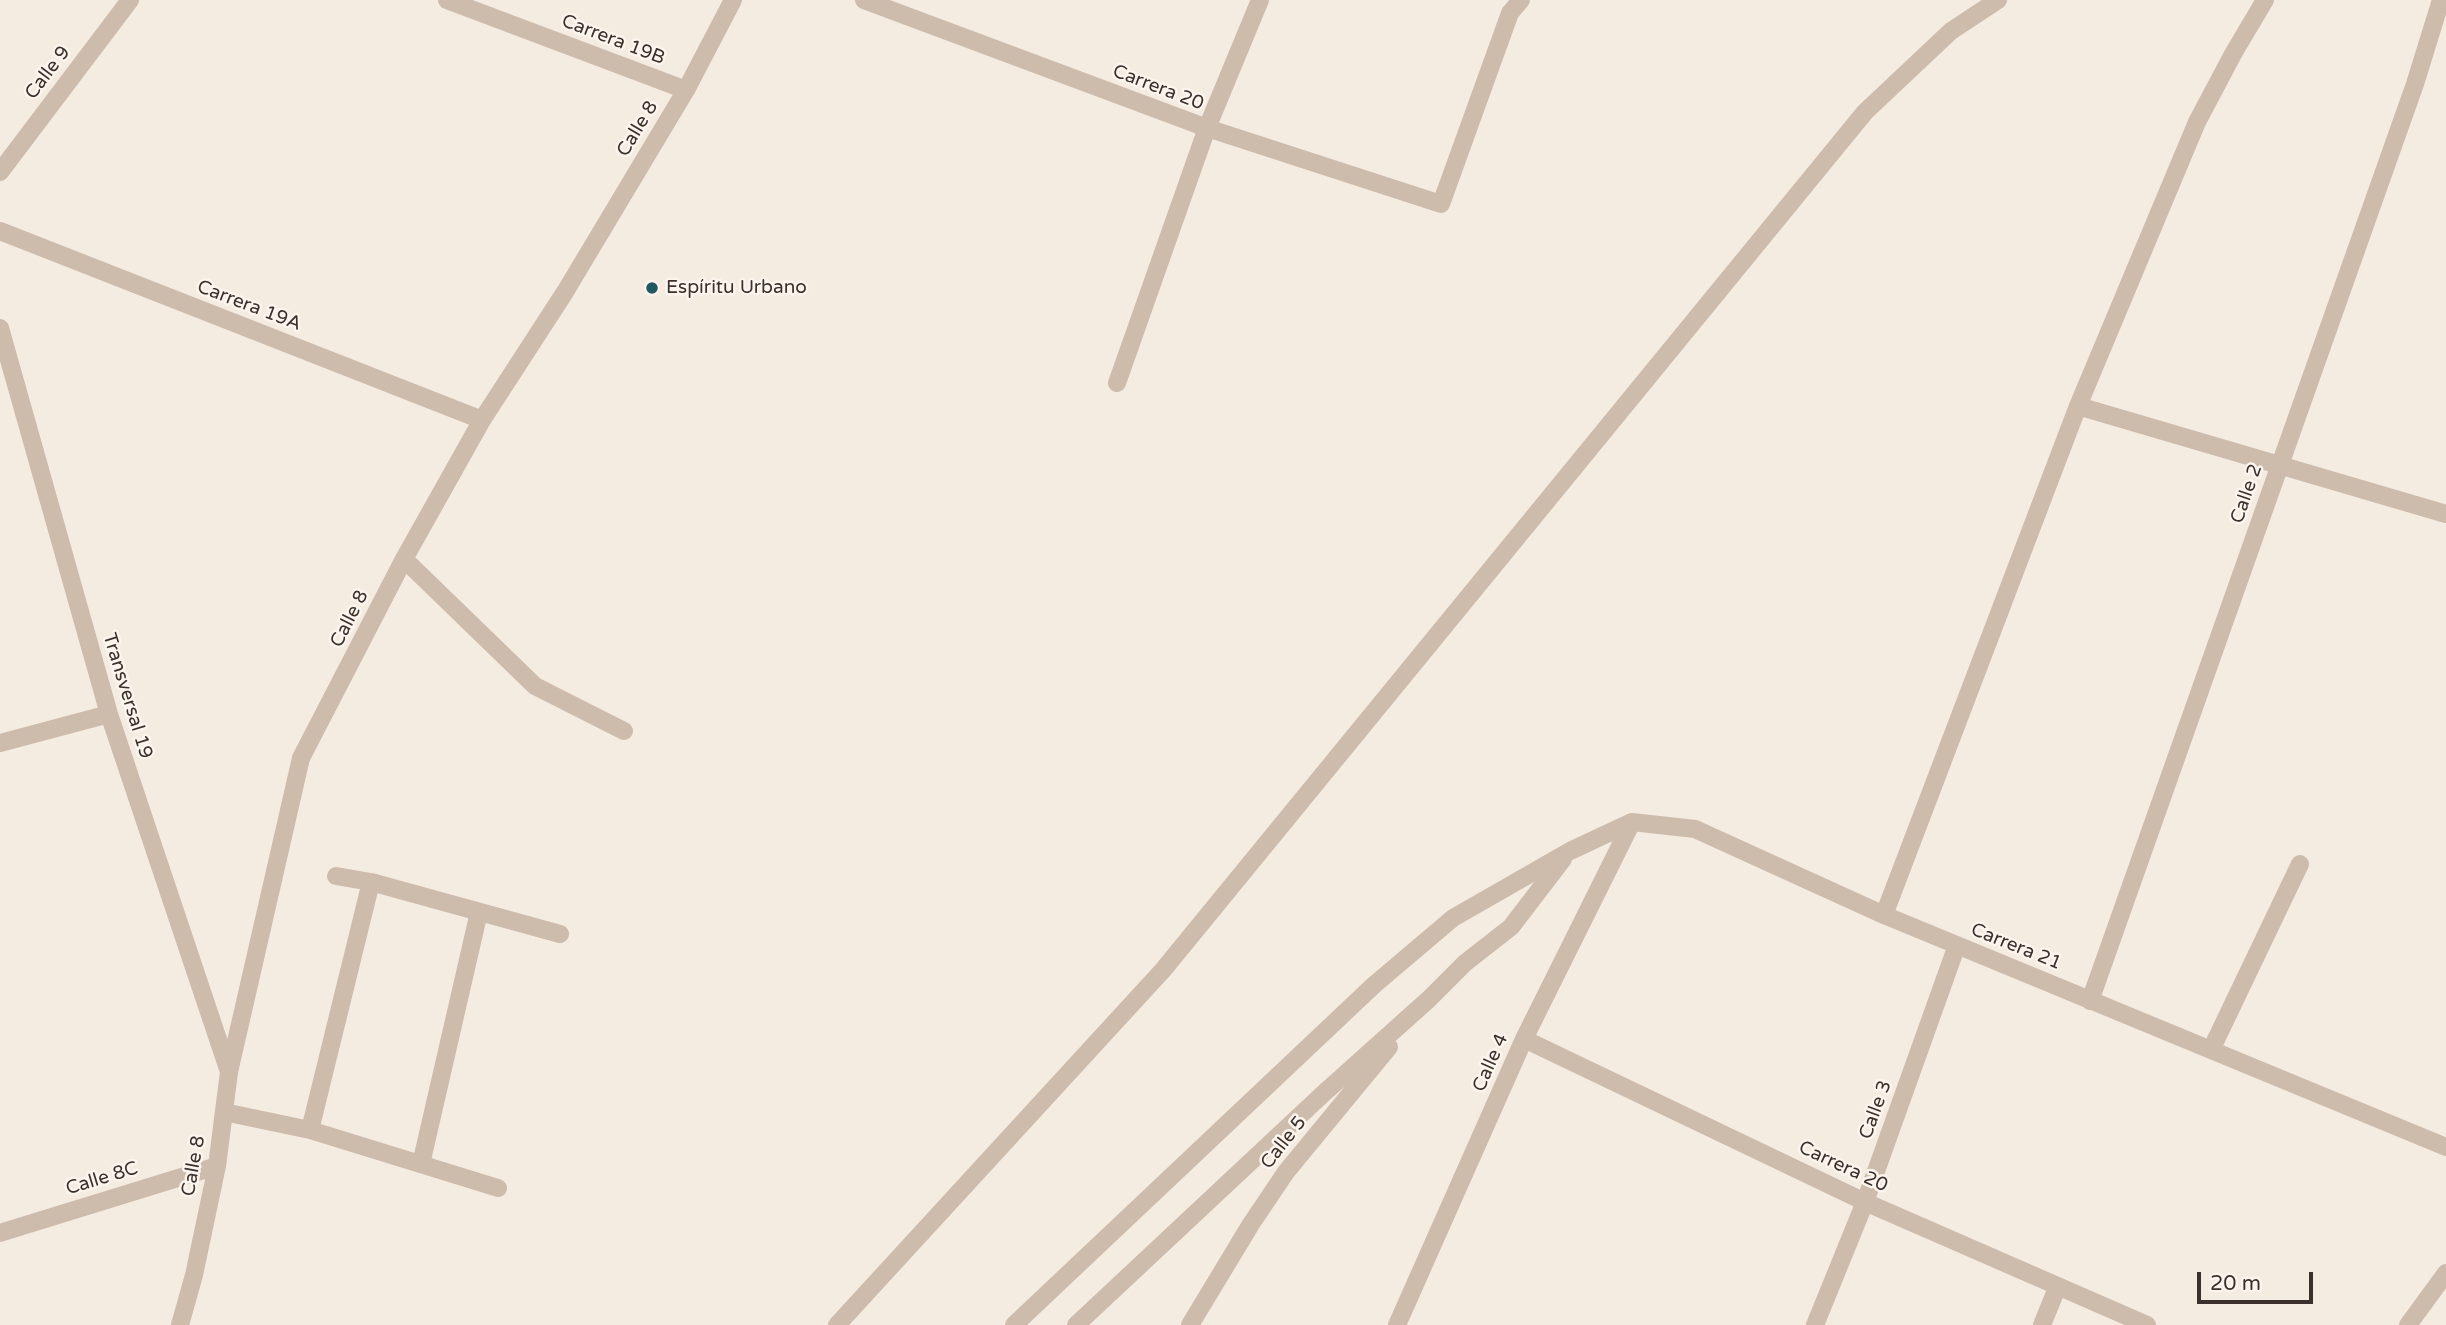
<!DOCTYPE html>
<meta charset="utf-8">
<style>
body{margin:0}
#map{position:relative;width:2446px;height:1325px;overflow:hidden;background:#f4ebe1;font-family:"Varela Round",sans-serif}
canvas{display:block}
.scale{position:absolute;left:2197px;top:1272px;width:116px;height:32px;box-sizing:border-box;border:4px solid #3b302b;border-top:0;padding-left:9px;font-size:21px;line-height:24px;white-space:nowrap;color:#3b302b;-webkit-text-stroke:5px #fbf5ee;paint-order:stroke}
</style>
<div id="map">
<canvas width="2446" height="1325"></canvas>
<div class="scale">20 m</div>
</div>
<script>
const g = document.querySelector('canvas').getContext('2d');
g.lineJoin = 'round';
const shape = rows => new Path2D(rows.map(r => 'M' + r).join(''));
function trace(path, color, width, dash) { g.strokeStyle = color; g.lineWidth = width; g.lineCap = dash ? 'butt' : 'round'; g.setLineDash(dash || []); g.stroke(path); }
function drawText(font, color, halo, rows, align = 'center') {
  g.font = font + ' "Varela Round",sans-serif'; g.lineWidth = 5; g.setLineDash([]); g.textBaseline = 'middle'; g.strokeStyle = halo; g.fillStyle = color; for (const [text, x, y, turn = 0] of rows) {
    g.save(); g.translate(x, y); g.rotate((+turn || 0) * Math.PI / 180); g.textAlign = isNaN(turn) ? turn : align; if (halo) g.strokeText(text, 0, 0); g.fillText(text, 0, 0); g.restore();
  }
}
trace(shape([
 [447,0,686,90],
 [864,0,1207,128,1441,204,1510,13,1521,0],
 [0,172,130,0],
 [0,231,482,420],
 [0,328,109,714,229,1072],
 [1117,383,1207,128,1260,0],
 [2078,406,2446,514],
 [404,559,535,686,624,731],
 [0,743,109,714],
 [336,876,371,882,560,934],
 [1884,915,2078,406,2197,122,2233,54,2265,0],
 [2090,1001,2415,84,2441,0],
 [1524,1039,1865,1202,2147,1325],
 [2211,1050,2300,864],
 [224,1112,310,1130,498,1188],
 [310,1130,371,882],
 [421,1164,479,912],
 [0,1233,217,1166],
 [180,1325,194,1275,217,1166,229,1072,301,758,404,559,482,420,565,292,686,90,733,0],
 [837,1325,1163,970,1865,112,1951,31,1998,0],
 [1014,1325,1374,985,1453,918,1570,851,1632,822,1695,829,1884,915,2446,1147],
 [1076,1325,1324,1093,1429,999,1465,963,1511,927,1563,859],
 [1190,1325,1251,1224,1286,1172,1389,1047],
 [1397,1325,1524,1039,1632,822],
 [1815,1325,1865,1202,1957,945],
 [2042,1325,2057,1288],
 [2408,1325,2446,1273]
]), '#cdbbac', 18);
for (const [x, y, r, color] of [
 [652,288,7,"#1f5a5e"]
]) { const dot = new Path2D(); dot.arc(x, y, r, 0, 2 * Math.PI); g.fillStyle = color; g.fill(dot); trace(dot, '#fbf5ee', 2.5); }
drawText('19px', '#3b302b', '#fbf5ee', [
 ["Carrera 19B",613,40,21],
 ["Calle 9",48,73,-53],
 ["Carrera 20",1158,88,21],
 ["Calle 8",638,129,-59],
 ["Carrera 19A",249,306,21],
 ["Calle 2",2247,494,-71],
 ["Calle 8",350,619,-63],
 ["Transversal 19",127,696,73],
 ["Carrera 21",2016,947,22],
 ["Calle 4",1491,1063,-66],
 ["Calle 3",1876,1110,-70],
 ["Calle 5",1284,1143,-52],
 ["Calle 8",194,1166,-80],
 ["Carrera 20",1843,1167,25],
 ["Calle 8C",102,1179,-17]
]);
drawText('19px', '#3b302b', '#fbf5ee', [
 ["Espíritu Urbano",666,288]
], 'left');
</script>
